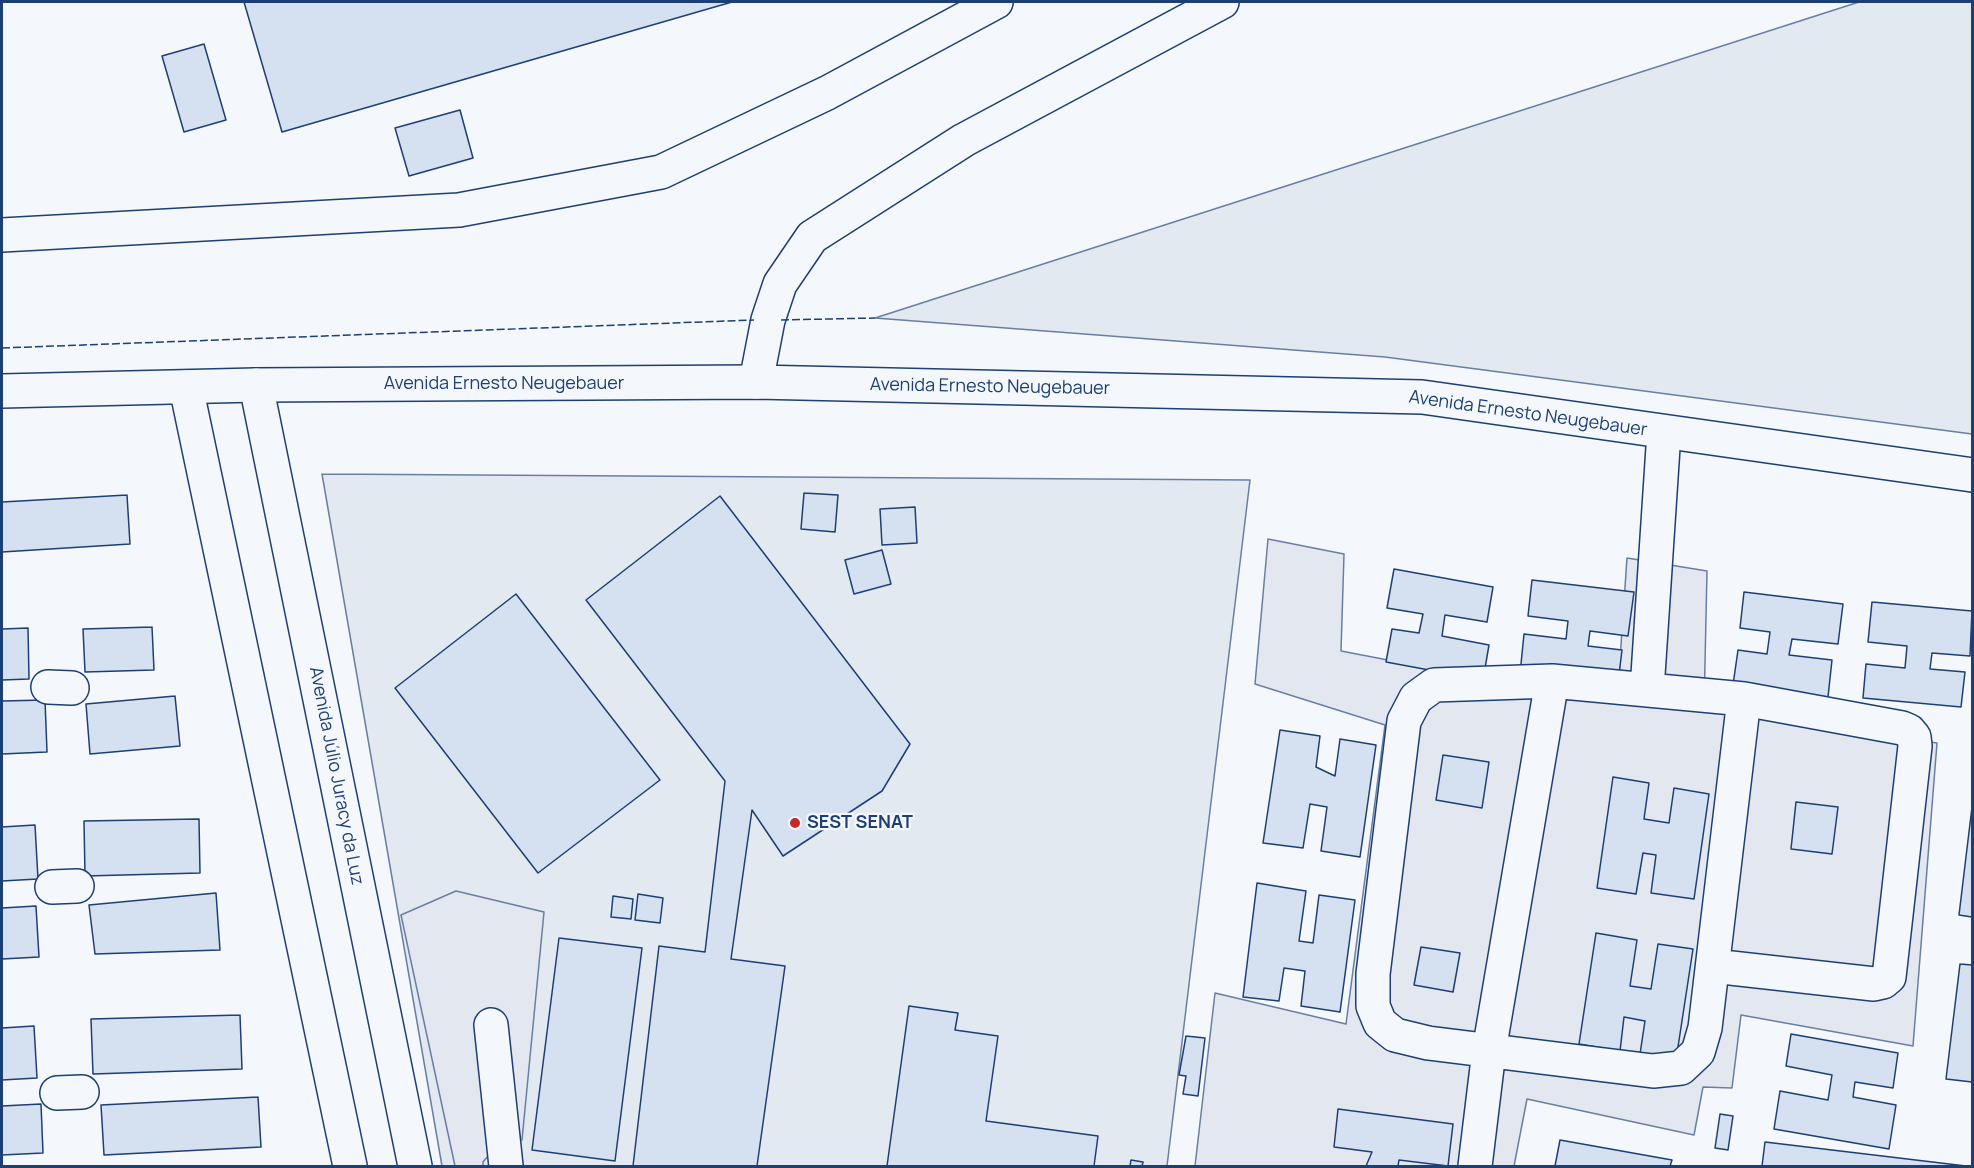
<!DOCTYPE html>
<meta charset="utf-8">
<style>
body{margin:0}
#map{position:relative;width:1974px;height:1168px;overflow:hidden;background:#f4f7fb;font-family:Manrope,sans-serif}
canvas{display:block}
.frame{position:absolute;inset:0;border:3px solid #1d3f73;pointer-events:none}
</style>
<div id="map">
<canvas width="1974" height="1168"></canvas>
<div class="frame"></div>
</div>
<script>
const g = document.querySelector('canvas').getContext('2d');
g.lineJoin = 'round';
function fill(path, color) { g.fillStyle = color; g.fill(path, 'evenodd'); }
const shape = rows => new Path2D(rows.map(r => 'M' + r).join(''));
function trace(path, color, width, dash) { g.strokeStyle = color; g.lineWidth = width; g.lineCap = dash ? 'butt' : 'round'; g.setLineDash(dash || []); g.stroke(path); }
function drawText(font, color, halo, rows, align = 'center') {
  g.font = font + ' Manrope,sans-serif'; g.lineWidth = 4.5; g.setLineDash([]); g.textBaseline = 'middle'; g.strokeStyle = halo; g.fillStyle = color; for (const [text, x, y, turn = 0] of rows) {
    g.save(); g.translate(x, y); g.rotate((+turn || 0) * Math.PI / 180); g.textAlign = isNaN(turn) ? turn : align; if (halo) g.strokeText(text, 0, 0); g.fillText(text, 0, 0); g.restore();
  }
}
const green = shape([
 [1859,2,1972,2,1972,434,1385,357,875,318,1859,2],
 [322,474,1250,480,1167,1166,442,1166,322,474]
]);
fill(green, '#e3e9f0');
trace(green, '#687fa3', 1.5);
const parking = shape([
 [1268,539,1344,554,1341,651,1617,704,1627,558,1707,571,1704,709,1937,743,1913,1046,1741,1015,1732,1088,1703,1087,1694,1135,1527,1099,1514,1166,1195,1166,1215,993,1346,1024,1385,725,1255,684,1268,539],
 [456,891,544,912,522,1140,498,1144,483,1162,483,1166,455,1166,401,915,456,891]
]);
fill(parking, '#e3e8f0');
trace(parking, '#687fa3', 1.5);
const building = shape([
 [244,2,732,2,282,132,244,2],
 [204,44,226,120,184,132,162,56,204,44],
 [460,110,473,158,409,176,395,128,460,110],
 [804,493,838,495,835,532,801,529,804,493],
 [127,495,130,544,2,552,2,502,127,495],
 [720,496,910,744,882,791,783,856,752,810,731,959,785,966,757,1166,633,1166,659,946,705,952,725,781,586,600,720,496],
 [915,507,917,543,882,545,880,509,915,507],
 [882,550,891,584,854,594,845,560,882,550],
 [1394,569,1493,587,1487,622,1445,615,1442,636,1489,645,1483,680,1386,662,1392,629,1419,633,1423,614,1387,608,1394,569],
 [1532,580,1634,592,1628,636,1590,631,1588,646,1622,650,1618,683,1520,674,1524,634,1566,639,1568,621,1528,616,1532,580],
 [1744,592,1843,604,1838,644,1792,639,1789,655,1832,660,1828,697,1733,685,1738,650,1767,654,1770,632,1740,628,1744,592],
 [516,594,660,780,538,873,395,688,516,594],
 [1872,602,1972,611,1970,656,1932,653,1930,669,1965,672,1961,707,1863,698,1866,664,1905,668,1907,646,1868,642,1872,602],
 [152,627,154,670,85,672,83,629,152,627],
 [28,628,29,679,2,680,2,629,28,628],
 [175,696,180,746,90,754,86,704,175,696],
 [45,700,47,752,2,754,2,701,45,700],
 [1280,730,1320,736,1316,767,1335,776,1340,739,1376,745,1360,857,1321,851,1327,807,1310,804,1303,848,1263,843,1280,730],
 [1443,755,1489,762,1482,808,1436,800,1443,755],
 [1613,777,1649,783,1644,819,1669,823,1674,788,1709,794,1694,899,1651,893,1656,855,1643,853,1636,894,1597,888,1613,777],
 [1796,802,1838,807,1832,854,1791,849,1796,802],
 [1972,807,1972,917,1959,915,1972,807],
 [199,819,200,873,85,876,84,821,199,819],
 [35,825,38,879,2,881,2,827,35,825],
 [1257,883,1306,891,1299,941,1313,943,1319,895,1355,900,1340,1012,1301,1006,1305,971,1284,968,1279,1001,1243,997,1257,883],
 [216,893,220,950,95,954,89,905,216,893],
 [638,894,663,898,660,923,635,920,638,894],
 [613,896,633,899,631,919,611,917,613,896],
 [36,906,39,957,2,959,2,908,36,906],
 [1596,933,1637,940,1630,986,1651,989,1658,944,1693,949,1676,1060,1640,1054,1645,1021,1624,1017,1620,1051,1579,1044,1596,933],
 [559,938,642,948,615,1161,532,1150,559,938],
 [1421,947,1460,953,1453,992,1414,985,1421,947],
 [1960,964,1972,965,1972,1082,1946,1079,1960,964],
 [909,1006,958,1013,955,1030,998,1036,986,1121,1098,1136,1094,1166,887,1166,909,1006],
 [240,1015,242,1069,93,1074,91,1019,240,1015],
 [34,1026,37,1078,2,1080,2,1028,34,1026],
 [1791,1034,1898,1053,1893,1088,1855,1082,1853,1097,1896,1105,1889,1149,1774,1129,1780,1091,1828,1100,1832,1075,1786,1066,1791,1034],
 [1186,1036,1205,1038,1198,1096,1183,1094,1186,1076,1179,1075,1186,1036],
 [258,1097,261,1147,104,1155,101,1105,258,1097],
 [41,1104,43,1153,2,1155,2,1106,41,1104],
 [1338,1109,1453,1124,1448,1166,1399,1160,1398,1166,1366,1166,1372,1152,1334,1147,1338,1109],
 [1720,1114,1733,1116,1728,1150,1715,1148,1720,1114],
 [1560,1140,1672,1160,1670,1166,1555,1166,1560,1140],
 [1765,1142,1966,1166,1762,1166,1765,1142],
 [1131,1160,1143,1162,1142,1166,1130,1166,1131,1160]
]);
fill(building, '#d5e0f0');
trace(building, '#1d3f73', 1.5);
const minor = shape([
 [2,235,459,210,661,172,827,93,996,2],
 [756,382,768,320,780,284,812,237,964,140,1222,2],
 [256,385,415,1166],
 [186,387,350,1166],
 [48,687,72,688],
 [1647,690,1664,432],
 [52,887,77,886],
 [1713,966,1874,984,1883,982,1889,977,1915,746,1914,737,1909,731,1902,728,1744,699,1552,681,1434,685,1416,698,1404,721,1373,974,1373,1006,1380,1023,1395,1035,1428,1043,1653,1071,1681,1068,1698,1052,1705,1028,1744,699],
 [491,1025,506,1166],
 [57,1093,82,1092],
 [1475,1166,1489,1051,1552,681]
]);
const major = shape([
 [2,391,256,385,756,382,1422,397,1972,475]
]);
trace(minor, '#1d3f73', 36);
trace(major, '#1d3f73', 36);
trace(minor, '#f4f7fb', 33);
trace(major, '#f4f7fb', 33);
trace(shape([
 [781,320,875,318],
 [2,348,754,320]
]), '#1d3f73', 1.5, [8, 3]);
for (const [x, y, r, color] of [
 [795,823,6,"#c62828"]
]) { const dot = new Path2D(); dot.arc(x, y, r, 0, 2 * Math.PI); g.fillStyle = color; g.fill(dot); trace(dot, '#f4f7fb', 2); }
drawText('18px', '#1d3f73', '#f4f7fb', [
 ["Avenida Ernesto Neugebauer",504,384],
 ["Avenida Ernesto Neugebauer",990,387,1],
 ["Avenida Ernesto Neugebauer",1528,414,8],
 ["Avenida Júlio Juracy da Luz",336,776,79]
]);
drawText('bold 18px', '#1d3f73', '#f4f7fb', [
 ["SEST SENAT",807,823]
], 'left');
</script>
